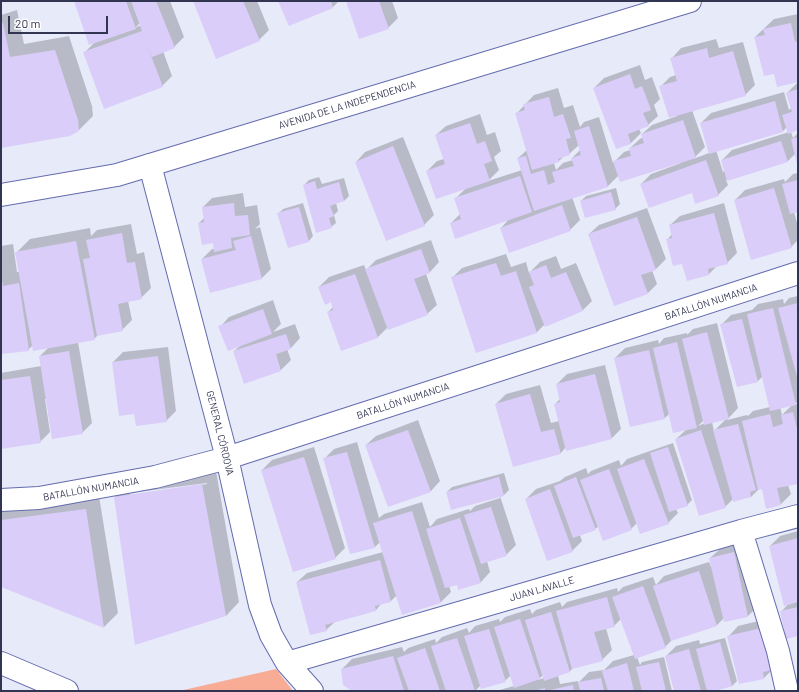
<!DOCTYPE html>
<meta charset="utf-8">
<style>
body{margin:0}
#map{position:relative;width:799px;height:692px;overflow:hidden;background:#e7eaf9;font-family:Barlow,sans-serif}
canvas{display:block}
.frame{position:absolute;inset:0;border:2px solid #323552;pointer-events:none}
.scale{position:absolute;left:8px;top:16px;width:100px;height:18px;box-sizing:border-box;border:2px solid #323552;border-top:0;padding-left:5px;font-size:12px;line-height:14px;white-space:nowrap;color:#323552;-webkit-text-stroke:3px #fff;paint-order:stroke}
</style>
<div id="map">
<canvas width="799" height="692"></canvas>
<div class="frame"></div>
<div class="scale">20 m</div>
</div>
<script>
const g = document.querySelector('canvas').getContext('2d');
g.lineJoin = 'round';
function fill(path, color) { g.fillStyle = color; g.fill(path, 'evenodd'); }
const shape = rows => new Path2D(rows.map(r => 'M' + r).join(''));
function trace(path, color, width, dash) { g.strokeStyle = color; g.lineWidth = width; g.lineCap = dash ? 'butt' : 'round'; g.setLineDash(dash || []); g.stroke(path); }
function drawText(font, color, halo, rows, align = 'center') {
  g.font = font + ' Barlow,sans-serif'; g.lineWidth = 3; g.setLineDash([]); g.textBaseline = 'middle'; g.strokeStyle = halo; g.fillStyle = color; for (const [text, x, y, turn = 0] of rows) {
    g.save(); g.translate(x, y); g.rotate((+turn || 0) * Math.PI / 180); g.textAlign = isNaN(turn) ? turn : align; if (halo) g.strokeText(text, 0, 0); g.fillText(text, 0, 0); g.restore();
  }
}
fill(shape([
 [276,669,293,691,179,691]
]), '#f8ac95');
fill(shape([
 [75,1,170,1,184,37,174,47,163,51,172,76,162,86,84,53,95,42],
 [140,23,141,25,135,28],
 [194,1,257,1,269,30,259,40],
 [280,1,339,1,333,7,289,25],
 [347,1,392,1,398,18,388,28],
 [17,10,24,44,69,36,92,106,93,116,79,130,1,147,1,15],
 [798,14,798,81,775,72,755,37,774,19],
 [716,39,719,48,743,42,755,85,745,95,692,110,705,147,693,159,709,153,701,123,711,113,784,92,789,110,792,107,787,93,798,82,798,129,791,132,793,138,798,133,798,162,796,153,788,161,726,180,728,185,718,195,641,184,651,174,681,163,680,162,619,175,608,186,572,197,580,220,570,230,501,228,509,219,451,223,460,214,455,199,466,188,427,171,437,161,444,159,436,135,446,126,480,114,487,135,495,132,501,151,494,157,499,170,488,181,522,170,518,158,527,150,517,113,534,95,558,88,564,108,573,105,580,127,584,122,599,117,613,163,624,152,630,150,630,148,640,139,643,137,642,134,652,125,677,116,660,87,670,77,676,75,672,58,681,48],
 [787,127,789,132,732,150,722,160,725,171,723,172,716,150,783,131],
 [579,145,580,150,572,158,573,160,563,163,556,170,554,163,558,162,564,156,569,154],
 [640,65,645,80,652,77,660,99,654,105,658,116,648,125,639,129,641,133,631,143,617,148,594,88,604,78],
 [403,137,434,215,424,225,356,162,365,152],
 [798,173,798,211,794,212,798,226,798,240,791,247,735,200,745,190,784,179,785,182,793,174],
 [319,177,322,184,344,178,349,196,344,201,336,203,338,211,334,215,336,223,331,227,304,185,309,180],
 [616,188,620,204,615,209,581,201,586,196],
 [243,193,245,207,257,205,260,224,255,229,260,227,271,269,261,279,202,259,212,249,215,249,214,242,199,223,204,218,203,207,212,198],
 [303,203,313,236,309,241,278,214,283,209],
 [724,203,737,253,727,263,717,266,709,274,683,263,667,240,672,234,670,225,680,216],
 [647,208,666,259,656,269,652,270,657,284,648,293,589,234,599,225],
 [131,224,137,254,144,252,151,288,141,298,128,301,132,320,122,330,99,334,94,339,78,342,92,423,82,433,47,399,45,399,50,432,40,442,1,448,1,373,41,366,40,356,49,347,33,345,28,350,1,353,1,246,13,244,17,272,20,272,16,253,30,239,90,228,91,236,97,230],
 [431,240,439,262,430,272,426,274,437,305,427,314,388,327,377,338,328,312,333,307,331,301,319,287,329,277,364,265,366,270,376,260],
 [506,254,511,267,526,262,529,273,540,262,556,256,561,269,576,263,592,301,582,311,545,324,536,333,452,278,462,268],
 [798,296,798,401,795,404,798,404,798,482,788,485,791,494,781,504,767,508,763,488,759,489,751,497,733,499,725,507,676,439,687,429,670,413,665,418,615,358,625,348,658,340,659,344,664,338,687,333,687,335,693,329,717,323,738,408,727,420,747,415,748,416,753,411,770,407,763,376,758,381,738,386,721,325,731,315,752,310,758,304,783,299,784,304,789,298],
 [793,404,782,415,780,407],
 [726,419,714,431,712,422],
 [704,420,705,423,698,426],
 [273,300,281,324,273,332,295,324,300,338,291,348,287,349,291,360,281,370,244,382,234,351,240,346,220,327,229,317],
 [168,347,176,411,166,421,135,413,113,362,123,352],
 [605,365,621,429,611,439,566,447,561,453,496,404,506,394,540,385,551,423,559,421,555,404,560,399,557,384,567,374],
 [418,420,440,481,431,491,389,506,366,445,376,436],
 [357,442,379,518,384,514,422,502,430,527,437,519,469,509,470,511,475,506,500,498,499,496,447,492,452,487,504,473,509,490,504,495,500,496,516,545,506,555,487,561,490,572,481,582,457,583,449,586,451,592,441,602,403,614,397,595,391,601,382,603,376,610,336,621,326,630,297,582,307,573,383,552,380,542,375,547,324,459,334,449],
 [673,443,692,500,687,505,676,509,678,513,668,523,637,523,631,529,599,526,595,529,580,535,582,541,572,551,526,499,536,489,560,481,565,477,586,468,588,474,591,471,619,460,621,466,627,459],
 [314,447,345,548,335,558,262,470,272,460],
 [216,471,239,602,226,616,115,497,129,483],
 [207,483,207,484,130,495,130,493],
 [99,496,118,613,104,627,1,586,1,509],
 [798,531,798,635,781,612,789,603,770,546,780,536],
 [743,543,758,606,748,616,725,621,724,618,717,625,673,639,665,647,637,657,640,665,642,662,664,657,672,691,496,691,514,686,511,675,505,681,481,685,475,691,354,691,342,669,352,659,402,647,404,652,408,648,435,639,436,643,442,637,467,628,469,633,475,626,499,619,500,622,505,617,530,609,532,614,536,610,560,602,562,607,567,602,617,588,618,592,623,587,653,577,656,585,664,576,709,562,711,567,712,567,710,558,720,549],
 [621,619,634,655,613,661,604,670,589,672,578,683,578,681,560,684,558,675,569,672,573,668,602,660,612,650,606,628,614,626],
 [543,675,544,678,538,680],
 [771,618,774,668,764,678,740,683,729,636,738,626],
 [725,638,737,681,732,686,712,691,675,691,666,656,676,646,699,640,700,644]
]), '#0003');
fill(shape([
 [74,1,126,1,136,29,89,45],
 [131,1,156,1,175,48,152,57,147,45,163,87,104,109,83,52,142,31],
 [193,1,243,1,260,41,216,59],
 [278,1,331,1,333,8,289,26],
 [346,1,379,1,389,29,359,39],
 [3,23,10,57,55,50,78,120,79,131,70,136,1,148,1,24],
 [791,23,795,42,798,41,798,82,777,87,774,74,764,76,754,37,765,35,763,29],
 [707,48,709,58,733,51,746,96,669,118,659,86,677,81,670,58],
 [630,74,635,89,642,86,651,110,643,113,649,126,628,134,631,144,616,149,593,88],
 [798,89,798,130,788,134,782,115,792,112,786,93],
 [549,97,554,117,563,114,571,138,566,139,570,155,558,159,559,162,532,170,515,113,525,110,523,104],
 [775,101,783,132,709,154,700,123],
 [683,120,696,158,620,182,613,161,631,156,629,148,644,143,641,134],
 [470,123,477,144,485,141,492,161,484,164,490,181,436,199,426,171,445,164,435,135],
 [589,126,608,187,534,211,517,158,526,156,531,174,544,170,548,185,555,182,552,172,574,166,571,158,581,155,574,131],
 [798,137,798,164,797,164,791,139],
 [781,141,788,162,727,181,721,160],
 [393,146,425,226,386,241,355,162],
 [706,160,719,196,695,204,692,193,649,208,640,184],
 [520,176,532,212,455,239,450,223,461,219,454,198],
 [798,180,798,212,790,214,782,184],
 [315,181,317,189,339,182,344,201,330,206,334,216,329,218,332,228,316,233,303,185],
 [774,188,792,248,751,260,734,200],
 [611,192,616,210,585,218,580,201],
 [234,203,235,216,248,215,250,235,231,238,232,248,214,252,213,243,202,245,198,223,204,222,202,207],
 [562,205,571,231,509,253,500,228],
 [299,207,309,242,288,248,277,213],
 [714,213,728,264,708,269,709,275,687,281,682,264,673,266,666,239,672,238,669,225],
 [637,217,656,270,641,275,648,294,614,306,588,234],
 [122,233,127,263,135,262,142,299,118,304,123,331,97,336,83,259,90,258,86,240],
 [251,236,262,279,210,293,201,259,236,250,233,241],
 [76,241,95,340,33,351,15,252],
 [421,249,430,273,414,279,428,315,388,330,365,269],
 [496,263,501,276,516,271,537,333,476,353,451,277],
 [546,265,551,278,566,272,583,311,545,327,529,287,534,285,529,272],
 [355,274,378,338,341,351,327,312,333,310,331,302,325,305,318,287],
 [1,275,3,286,19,283,29,351,1,354],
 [798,303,798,380,778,308],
 [773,308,796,405,770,411,747,314],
 [263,309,272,334,228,351,218,326],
 [742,319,758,382,737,387,720,324],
 [707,332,729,419,704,425,682,339],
 [286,334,291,349,276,354,281,371,244,384,233,351],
 [677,342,697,428,673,433,653,348],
 [649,350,665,419,630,427,614,358],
 [69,351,83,434,52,439,39,356],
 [158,356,167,422,136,426,134,414,119,416,112,362],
 [595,374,612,439,566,451,554,404,560,402,556,384],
 [30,376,41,443,1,449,1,380],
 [530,394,541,432,554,429,561,454,513,467,495,404],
 [793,412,798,433,798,484,777,488,781,505,766,509,762,489,758,490,742,421,770,414,773,427,783,424,781,415],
 [738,424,756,490,750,492,751,497,733,502,713,430],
 [408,430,431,492,388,507,365,445],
 [701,430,726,508,699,516,675,439],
 [668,447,688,506,669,512,650,453],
 [347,452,375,548,350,554,323,458],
 [304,457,336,559,293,572,261,470],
 [644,459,669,524,640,534,617,469],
 [609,469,632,530,603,541,580,480],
 [499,477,504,496,451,510,446,492],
 [576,477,596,530,573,538,554,486],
 [202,484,226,616,135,645,114,497],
 [550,489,573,552,547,561,525,499],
 [491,507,507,556,481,564,464,515],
 [86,509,104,628,1,587,1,520],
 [412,511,441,603,402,615,373,523],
 [460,518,481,583,458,590,457,585,445,588,426,529],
 [798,538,798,602,784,606,769,546],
 [734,552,748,617,724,622,709,558],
 [380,560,391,602,375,606,376,611,325,625,327,631,310,635,296,582],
 [699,571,717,626,671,641,653,586],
 [643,586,666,648,635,659,612,597],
 [607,597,615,627,594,632,603,661,572,669,556,611],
 [798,607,798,636,786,639,780,611],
 [551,612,570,672,544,681,525,620],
 [520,619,540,679,514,688,494,627],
 [762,628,772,670,763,672,764,679,739,684,727,636],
 [489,629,506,682,481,689,464,636],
 [457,638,475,691,446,691,431,646],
 [720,642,732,686,716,691,707,691,696,649],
 [425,648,440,691,409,691,397,658],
 [689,649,701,691,674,691,665,656],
 [393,656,404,691,352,691,343,685,341,669],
 [659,662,666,691,642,691,636,667],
 [627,663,634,691,608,691,602,671],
 [601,678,604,691,580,691,578,682],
 [573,685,574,691,551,691,550,690],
 [545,688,545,691,534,691]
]), '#dacdf9');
const minor = shape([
 [150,165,227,458,260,605,271,635,287,663,312,691],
 [1,500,39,498,155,477,227,458,798,273],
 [741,531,778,651,787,691],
 [287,663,741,531,798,516]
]);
const tertiary = shape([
 [1,195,117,175,690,1]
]);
const primary = shape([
 [1,663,67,691]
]);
trace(minor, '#646bad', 24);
trace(tertiary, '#646bad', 24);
trace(primary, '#646bad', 24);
trace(minor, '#fff', 22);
trace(tertiary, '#fff', 22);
trace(primary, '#fff', 22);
drawText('10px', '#323552', '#fff', [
 ["AVENIDA DE LA INDEPENDENCIA",347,105,-17],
 ["BATALLÓN NUMANCIA",711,302,-18],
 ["BATALLÓN NUMANCIA",403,401,-18],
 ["GENERAL CÓRDOVA",220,433,76],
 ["BATALLÓN NUMANCIA",91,489,-10],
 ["JUAN LAVALLE",542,589,-16]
]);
</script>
